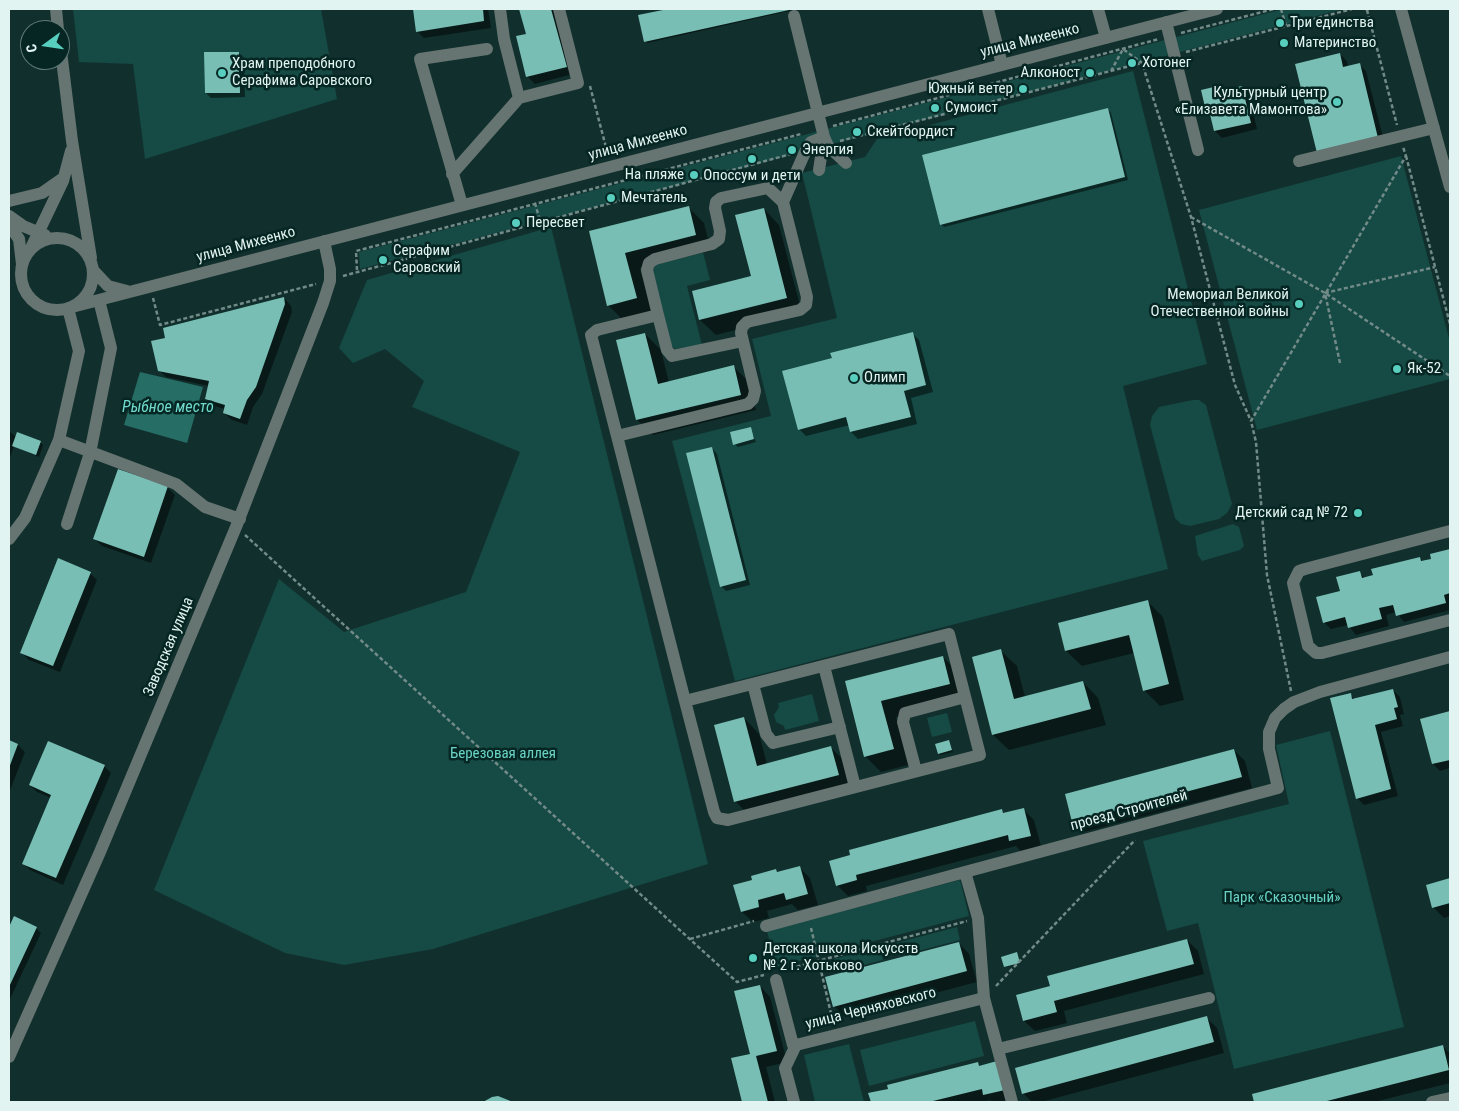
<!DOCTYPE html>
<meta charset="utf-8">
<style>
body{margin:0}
#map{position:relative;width:1459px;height:1111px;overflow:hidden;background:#11302d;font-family:"Roboto Condensed",sans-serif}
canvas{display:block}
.frame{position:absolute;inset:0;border:10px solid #e2f4f1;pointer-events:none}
.north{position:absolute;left:20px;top:20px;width:50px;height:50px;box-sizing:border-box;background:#062623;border:1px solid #5e7875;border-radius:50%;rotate:256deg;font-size:14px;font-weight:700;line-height:20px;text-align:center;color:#e2f4f1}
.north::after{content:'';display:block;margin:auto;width:18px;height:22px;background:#58cebf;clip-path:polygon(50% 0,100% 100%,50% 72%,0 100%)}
</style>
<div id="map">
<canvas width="1459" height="1111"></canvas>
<div class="frame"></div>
<div class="north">С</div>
</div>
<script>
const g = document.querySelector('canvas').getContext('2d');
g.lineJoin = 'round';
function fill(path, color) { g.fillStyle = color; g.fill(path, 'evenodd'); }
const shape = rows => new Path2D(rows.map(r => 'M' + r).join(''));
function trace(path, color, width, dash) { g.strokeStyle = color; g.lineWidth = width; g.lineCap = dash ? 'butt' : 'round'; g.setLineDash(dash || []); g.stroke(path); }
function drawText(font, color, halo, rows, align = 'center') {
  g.font = font + ' "Roboto Condensed",sans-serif'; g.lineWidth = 5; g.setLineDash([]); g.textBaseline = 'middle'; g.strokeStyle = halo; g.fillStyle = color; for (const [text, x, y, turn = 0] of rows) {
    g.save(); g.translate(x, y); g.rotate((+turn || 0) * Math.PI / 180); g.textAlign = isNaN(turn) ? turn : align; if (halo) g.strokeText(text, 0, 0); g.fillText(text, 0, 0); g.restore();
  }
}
fill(shape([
 [73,9,321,9,337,99,145,159,133,64,79,62],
 [1283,9,1343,9,360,269,359,252],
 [1133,71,1207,364,1123,386,1168,569,735,681,672,441,771,416,752,339,837,318,802,173,865,157,877,139],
 [1401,156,1450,342,1450,379,1257,430,1199,210],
 [551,227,708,864,433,949,344,965,285,953,154,890,279,579,344,632,466,592,520,452,412,407,424,381,385,349,353,363,339,348,367,280],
 [703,252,710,280,687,286,702,345,675,349,670,344,653,273,654,267,658,263],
 [1193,400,1199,400,1206,405,1232,504,1227,513,1219,519,1190,526,1181,524,1175,518,1150,425,1152,416,1159,407],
 [1233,524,1239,527,1244,546,1240,550,1202,561,1198,555,1195,536],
 [812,694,819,721,785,730,784,726,776,722,774,715,779,707,778,703],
 [947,713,952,732,932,737,927,718],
 [1330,731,1404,1027,1234,1069,1198,923,1167,931,1143,841,1289,804,1276,745],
 [960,880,969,916,776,967,767,931],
 [957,927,960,940,899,956,896,943],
 [879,947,883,960,837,972,834,959],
 [975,1021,984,1056,869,1086,860,1050],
 [849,1044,864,1102,815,1102,804,1055]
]), '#164a44');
fill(shape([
 [140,372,203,387,187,443,124,425]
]), '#266d65');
fill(shape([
 [414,9,488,9,491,28,424,38,417,31],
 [521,9,556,9,573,74,535,84,528,77,517,37,528,35],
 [674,9,798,9,647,43,640,16],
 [239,53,244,58,245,97,211,98,206,93],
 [1340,54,1347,61,1348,67,1359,64,1366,71,1385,145,1325,159],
 [1218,87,1222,92,1242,87,1249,94,1257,129,1222,138,1215,131,1211,111,1206,106],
 [1108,109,1111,113,1128,180,944,227,941,224],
 [688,207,704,223,711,251,640,268,652,314,624,321,608,305,590,232],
 [764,209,779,225,802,313,716,335,700,320,752,277],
 [284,298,291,306,292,312,262,394,253,407,247,425,232,420,224,413,225,409,214,406,207,399,209,386,166,377,159,370],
 [912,333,919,340,933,392,911,398,917,424,858,439,851,432,850,425,806,436,799,429],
 [645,334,661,350,669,383,734,367,749,382,756,410,653,435,637,420],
 [750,429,756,442,738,447,735,444],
 [9,431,16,437,40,442,43,445,39,457,14,446,9,460],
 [712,448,717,454,750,585,726,591,721,586],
 [118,470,168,488,175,495,151,563,102,546,95,539],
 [1450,550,1450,610,1404,622,1396,612,1386,615,1389,626,1356,635,1348,625,1331,629,1324,622,1341,591,1359,573,1365,578,1420,558,1424,562,1433,559,1432,555],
 [90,573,97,580,60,672,29,660,22,653],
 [1147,601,1163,617,1184,700,1160,706,1144,690,1134,653,1082,666,1066,651,1059,624],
 [1001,651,1017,666,1025,697,1083,682,1098,698,1106,725,1009,750,993,735],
 [943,657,959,673,965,699,896,717,908,765,881,772,865,756,846,682],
 [1393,690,1400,697,1404,714,1400,715,1403,726,1381,732,1398,796,1364,805,1357,798,1350,694,1355,700],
 [1450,712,1450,768,1440,771,1433,764,1421,720],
 [744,718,759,734,767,764,831,748,847,763,854,791,751,817,735,801],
 [9,741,18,745,25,752,9,793],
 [949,741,953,752,940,755,939,753],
 [1234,750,1245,761,1252,788,1084,832,1073,822],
 [104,766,111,773,63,885,30,870,23,863,51,798,37,792,30,785],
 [1023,809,1034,820,1041,846,1021,852,1016,846,866,886,867,891,848,896,837,885,831,862,1002,811,1005,814],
 [799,867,810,878,818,905,798,910,792,904,767,911,769,918,753,922,742,912,754,881,776,870,779,873],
 [1450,879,1450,916,1444,918,1433,907,1427,886],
 [14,918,36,928,41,933,10,999,9,930],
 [1187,940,1198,951,1204,974,1064,1011,1067,1023,1035,1031,1024,1021,1052,987],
 [959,943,969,954,977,982,845,1017,834,1006],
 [1017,954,1020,964,1006,967,1005,966],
 [760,986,770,997,787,1062,766,1067,775,1102,743,1102,732,1059,751,1054],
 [1206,1017,1217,1028,1224,1053,1041,1102,1032,1102,1023,1093],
 [1443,1046,1450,1054,1450,1083,1374,1102,1256,1102,1254,1095],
 [997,1063,1007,1102,992,1102,990,1100,981,1102,872,1102,870,1094,977,1064,980,1067]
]), '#0007');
fill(shape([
 [413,9,483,9,484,21,416,32],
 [519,9,551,9,567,67,526,77,516,36,526,34],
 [668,9,789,9,789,10,644,42,638,15],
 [204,52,239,52,240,93,205,93],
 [1340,53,1343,67,1360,63,1378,138,1317,153,1295,64],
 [1218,86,1219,91,1242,86,1251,123,1214,131,1208,106,1205,107,1201,90],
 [1108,108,1125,177,940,225,922,155],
 [689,206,696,235,625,253,637,298,607,306,589,231],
 [764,208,787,298,699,320,692,291,751,276,735,215],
 [284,297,285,304,256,387,247,400,240,419,223,413,225,405,205,399,209,381,158,371,151,341,165,338,163,328],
 [913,332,926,385,904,391,911,417,850,432,846,417,798,430,782,371,832,358,830,353],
 [645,333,658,384,734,365,741,395,636,420,616,340],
 [751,427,754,439,733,445,730,432],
 [17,432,41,441,36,455,12,446],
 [712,447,746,580,720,587,686,453],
 [118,469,168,486,144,557,93,539],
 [1450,549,1450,593,1444,595,1446,603,1396,616,1393,605,1379,608,1382,619,1348,628,1345,617,1323,623,1316,597,1340,591,1336,577,1360,571,1362,578,1373,575,1371,569,1420,557,1421,561,1431,559,1430,554],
 [58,558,91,572,53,666,20,653],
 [1148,600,1169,684,1143,691,1129,635,1065,651,1058,623],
 [1001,649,1014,699,1083,681,1091,709,992,735,972,657],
 [943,656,950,684,881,701,894,749,864,757,845,681],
 [1393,689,1398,707,1394,708,1397,719,1375,725,1391,789,1356,799,1330,698,1351,693,1352,699],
 [1450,711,1450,760,1432,764,1420,719],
 [744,717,757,766,831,746,839,775,734,802,714,725],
 [9,740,18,744,9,768],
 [949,740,952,750,938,754,935,744],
 [48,741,105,765,56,878,22,864,51,795,29,785],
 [1234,749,1242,777,1072,822,1065,794],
 [1024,808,1031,836,1009,841,1008,835,856,875,857,880,836,886,829,861,850,855,849,850,1002,809,1003,813],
 [800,866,808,894,786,900,784,893,758,900,759,907,741,912,733,885,752,880,751,876,776,869,777,872],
 [1450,878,1450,903,1432,908,1426,885],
 [14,916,37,927,9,987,9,927],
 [1187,939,1194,964,1054,1001,1057,1012,1023,1021,1016,995,1050,986,1047,976],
 [959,942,967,971,833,1007,825,977],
 [1017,952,1020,963,1004,967,1001,957],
 [760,985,777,1051,756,1056,768,1102,742,1102,731,1058,750,1054,734,991],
 [1207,1016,1214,1042,1022,1094,1015,1068],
 [1443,1045,1449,1070,1323,1102,1254,1102,1252,1094],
 [997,1061,1005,1090,983,1095,982,1089,929,1102,871,1102,868,1093,888,1089,887,1085,978,1062,979,1066],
 [498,1096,513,1102,483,1102,492,1097]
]), '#79beb4');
trace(shape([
 [1281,9,1286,26],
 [1365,9,1371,9],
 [1367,10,1397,125],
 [1181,33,1274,9],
 [1186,52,1352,9],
 [1111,71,1123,49,1142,63,1191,217,1235,385,1251,421],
 [590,86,608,155],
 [833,126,1159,39],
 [840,141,1161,58],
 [1406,156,1450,324],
 [535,203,540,221],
 [1191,217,1325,293,1450,376],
 [357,270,356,251,801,134],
 [343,276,791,154],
 [153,298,160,325,316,284],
 [1340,363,1325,293,1435,267],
 [245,535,737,982,764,975],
 [1291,691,1267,575,1256,442,1251,421,1406,156,1403,147],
 [811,928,833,1022],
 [690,939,754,921],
 [784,970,967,921],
 [996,986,1135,840]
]), '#728b88', 2.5, [4, 2.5]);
trace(shape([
 [56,9,58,30],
 [500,9,504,39,519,98],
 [988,9,1002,65],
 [1098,9,1106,38],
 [1401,9,1450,187],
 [794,16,824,137,819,170],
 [1166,22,1198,150],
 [60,43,72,141,91,258],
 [824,137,828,146,846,163],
 [1299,161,1434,128],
 [452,174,519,98,578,83,559,9],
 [9,201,42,193,62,179],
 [462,205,420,59,487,49],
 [9,216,23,226,45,235],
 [9,225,19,239,22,264],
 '21 274a36 36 0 1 1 72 0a36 36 0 1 1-72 0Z',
 [31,248,63,181,71,151],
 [93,270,108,286,127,291],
 [658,315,597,330,591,335,617,436,748,404,753,399,755,391,741,333,742,327,747,322,800,310,806,305,807,297,783,202,806,150,811,142,824,137],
 [743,341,672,356,667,350,658,315,647,270,649,263,655,259,712,244,719,239,720,231,715,208,716,202,721,198,768,188,783,202],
 [617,436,685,701,714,812,717,818,728,820,980,755,949,634,685,701],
 [240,519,205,507,176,484,59,440,79,351,68,308,1217,9],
 [67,524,90,453,111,348,99,300],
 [1450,531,1305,569,1299,571,1293,583,1308,646,1316,653,1322,653,1450,620],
 [9,539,25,518,59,440],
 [824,666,855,787],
 [753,684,766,734,773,743,840,727],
 [916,771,903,722,905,713,965,697],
 [766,926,965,872],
 [776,980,793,1045,796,1045],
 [998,1049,1209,998],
 [9,1057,100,852,236,527,323,303,330,281,330,269,324,241],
 [794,1102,785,1068,796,1045,984,998],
 [1012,1102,984,998,978,918,965,872,1278,788,1269,749,1269,732,1275,718,1284,709,1294,702,1320,692,1450,657],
 [1432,1102,1450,1098]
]), '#677572', 12);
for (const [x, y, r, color] of [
 [1280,23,5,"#58cebf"],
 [1284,43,5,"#58cebf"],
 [1132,63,5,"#58cebf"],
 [222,73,5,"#58cebf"],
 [1090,73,5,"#58cebf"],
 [1023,89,5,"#58cebf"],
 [1337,102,5,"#58cebf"],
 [935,108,5,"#58cebf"],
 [857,132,5,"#58cebf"],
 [792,150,5,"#58cebf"],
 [752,159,5,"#58cebf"],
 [694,175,5,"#58cebf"],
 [611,198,5,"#58cebf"],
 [516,223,5,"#58cebf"],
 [383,260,5,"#58cebf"],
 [1299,304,5,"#58cebf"],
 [1397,369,5,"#58cebf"],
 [854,378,5,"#58cebf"],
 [1358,513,5,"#58cebf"],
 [753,958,5,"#58cebf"]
]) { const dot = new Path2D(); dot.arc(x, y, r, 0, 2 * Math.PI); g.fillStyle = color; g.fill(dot); trace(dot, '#062623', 2); }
drawText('15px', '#e2f4f1', '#062623', [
 ["Три единства",1290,23],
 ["Материнство",1294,43],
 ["Хотонег",1142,63],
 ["Храм преподобного",232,64],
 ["Серафима Саровского",232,81],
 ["Алконост",1080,73,"right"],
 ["Южный ветер",1013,89,"right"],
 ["Культурный центр",1327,93,"right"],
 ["«Елизавета Мамонтова»",1327,110,"right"],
 ["Сумоист",945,108],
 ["Скейтбордист",867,132],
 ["Энергия",802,150],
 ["На пляже",684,175,"right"],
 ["Опоссум и дети",752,176,"center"],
 ["Мечтатель",621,198],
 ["Пересвет",526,223],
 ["Серафим",393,251],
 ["Саровский",393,268],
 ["Мемориал Великой",1289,295,"right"],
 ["Отечественной войны",1289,312,"right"],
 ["Як-52",1407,369],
 ["Олимп",864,378],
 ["Детский сад № 72",1348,513,"right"],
 ["Детская школа Искусств",763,949],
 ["№ 2 г. Хотьково",763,966]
], 'left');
drawText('15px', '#e2f4f1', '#062623', [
 ["улица Михеенко",1030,41,-14],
 ["улица Михеенко",638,143,-15],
 ["улица Михеенко",246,245,-15],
 ["Заводская улица",169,647,-67],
 ["проезд Строителей",1129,811,-15],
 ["улица Черняховского",871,1009,-14]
]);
drawText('15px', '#69d4c6', '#062623', [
 ["Березовая аллея",503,754],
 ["Парк «Сказочный»",1282,898]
]);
drawText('italic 16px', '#70dbcd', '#062623', [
 ["Рыбное место",168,408]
]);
</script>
